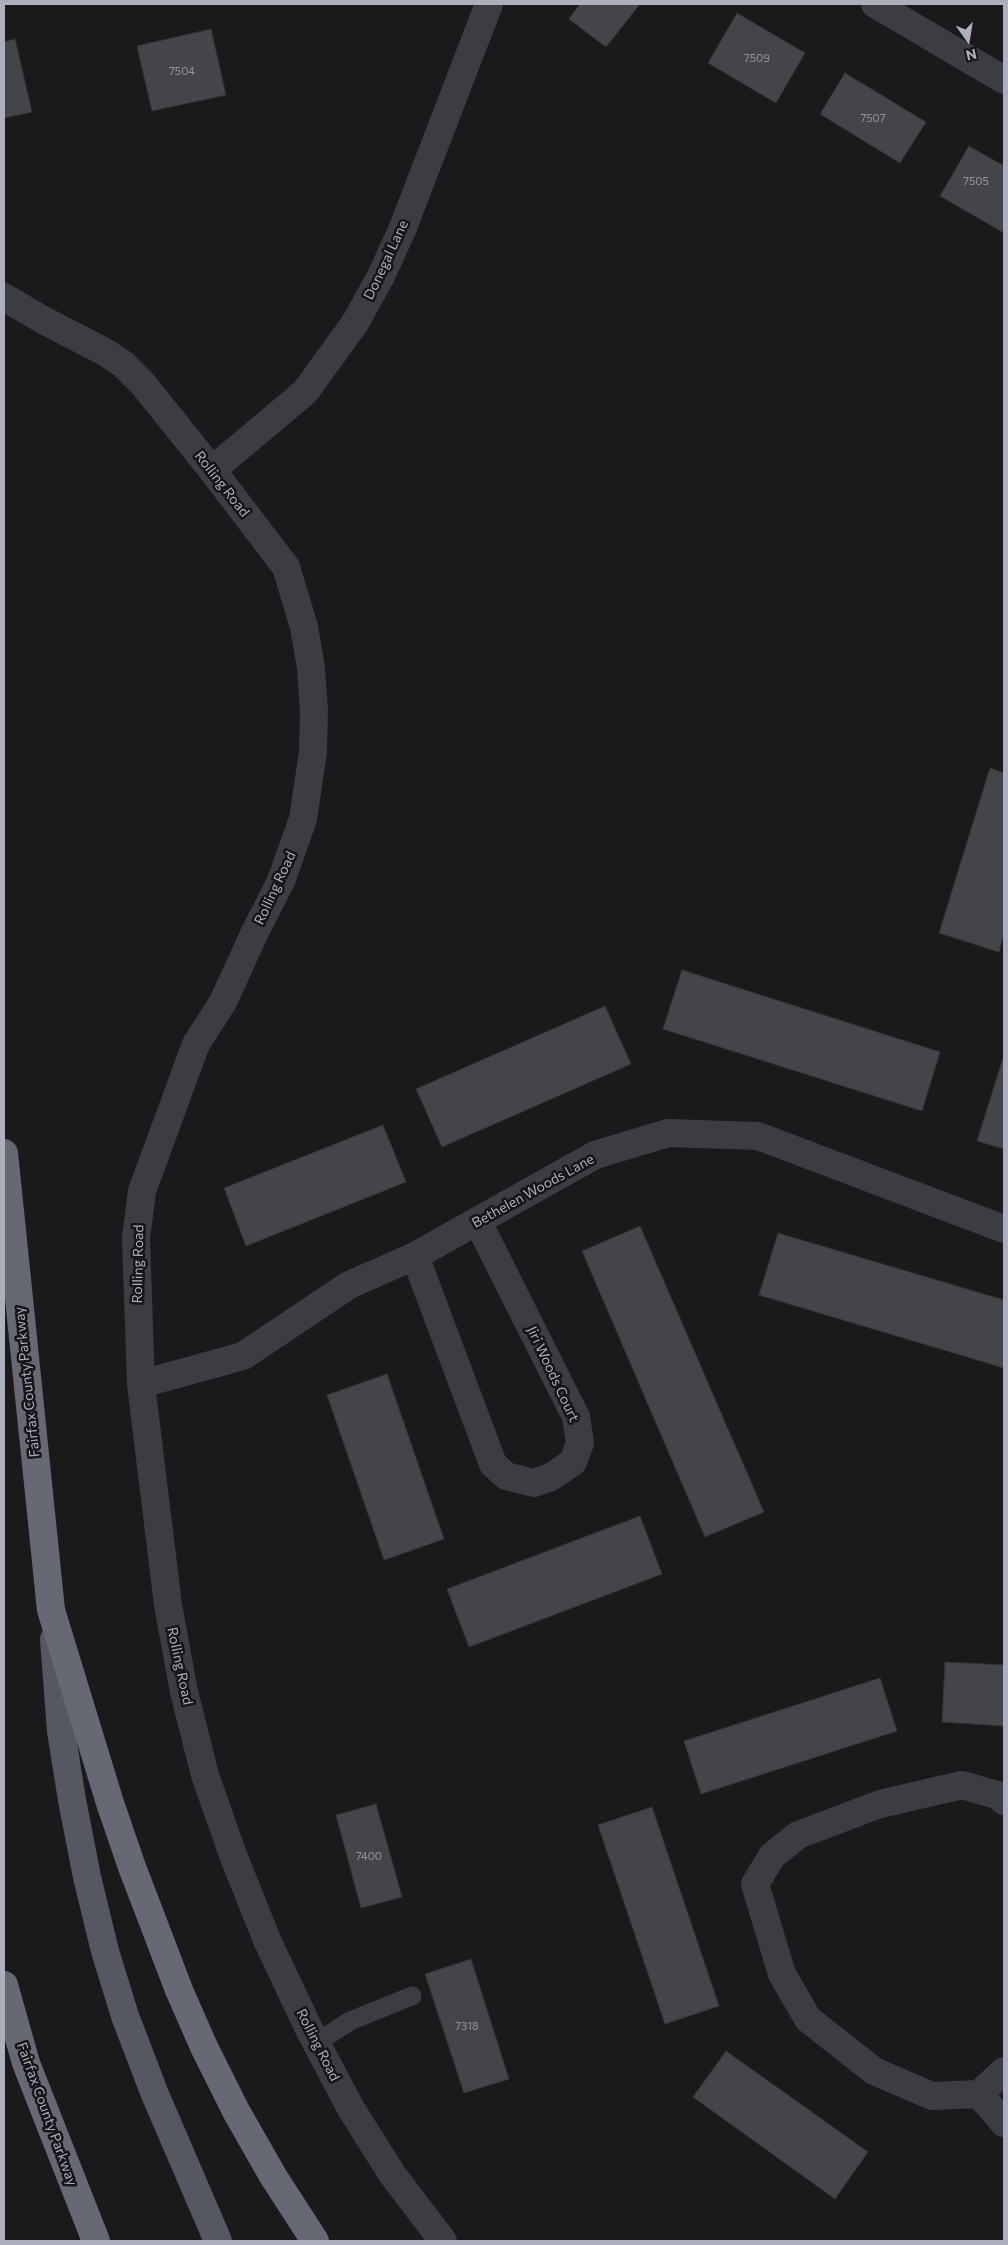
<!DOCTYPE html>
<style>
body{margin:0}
#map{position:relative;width:1008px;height:2245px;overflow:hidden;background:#1a1a1c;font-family:Commissioner,sans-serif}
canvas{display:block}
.frame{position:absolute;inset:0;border:5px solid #acb0bc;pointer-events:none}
.north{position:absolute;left:943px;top:15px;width:50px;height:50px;-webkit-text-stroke:4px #151517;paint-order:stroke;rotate:167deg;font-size:14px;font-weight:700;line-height:20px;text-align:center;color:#acb0bc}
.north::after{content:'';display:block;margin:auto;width:18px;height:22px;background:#acb0bc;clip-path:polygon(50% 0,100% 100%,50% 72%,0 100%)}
</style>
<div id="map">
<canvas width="1008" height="2245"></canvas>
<div class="frame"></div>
<div class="north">N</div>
</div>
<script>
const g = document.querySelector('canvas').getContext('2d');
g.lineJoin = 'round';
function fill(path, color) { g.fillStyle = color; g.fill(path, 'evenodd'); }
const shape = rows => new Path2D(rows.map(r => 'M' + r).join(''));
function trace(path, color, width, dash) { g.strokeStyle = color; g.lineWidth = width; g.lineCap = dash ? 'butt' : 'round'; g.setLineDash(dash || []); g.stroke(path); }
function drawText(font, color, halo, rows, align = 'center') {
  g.font = font + ' Commissioner,sans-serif'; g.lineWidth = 5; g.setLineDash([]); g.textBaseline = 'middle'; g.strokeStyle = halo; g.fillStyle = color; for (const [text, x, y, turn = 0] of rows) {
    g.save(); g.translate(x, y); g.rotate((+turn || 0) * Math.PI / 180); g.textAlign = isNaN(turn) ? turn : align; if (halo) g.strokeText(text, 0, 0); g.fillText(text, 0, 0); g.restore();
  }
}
const building = shape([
 [580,4,640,4,606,47,569,19,580,4],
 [737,13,805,53,776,103,708,63,737,13],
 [211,29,226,95,152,111,137,46,211,29],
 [15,39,32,112,4,118,4,42,15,39],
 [845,73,926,122,900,163,820,114,845,73],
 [969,146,1004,166,1004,233,940,196,969,146],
 [990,768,1004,773,1004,933,999,952,939,933,990,768],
 [682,970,940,1052,922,1111,663,1029,682,970],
 [605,1006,631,1064,442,1147,416,1089,605,1006],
 [1004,1055,1004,1149,977,1141,1004,1055],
 [383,1125,406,1182,246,1246,224,1188,383,1125],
 [640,1226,764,1512,705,1537,582,1251,640,1226],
 [778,1233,1004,1300,1004,1368,759,1295,778,1233],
 [387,1374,444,1539,384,1560,327,1395,387,1374],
 [640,1516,662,1574,469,1647,447,1589,640,1516],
 [945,1662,1004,1665,1004,1726,942,1722,945,1662],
 [880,1678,897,1731,701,1794,684,1741,880,1678],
 [376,1804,402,1897,361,1908,336,1815,376,1804],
 [652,1807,719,2006,665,2024,598,1825,652,1807],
 [471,1959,509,2079,464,2093,425,1974,471,1959],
 [726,2051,868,2152,835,2199,693,2097,726,2051]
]);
fill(building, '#444549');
trace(building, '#343438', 1);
trace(shape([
 [316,2043,350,2021,412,1996]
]), '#3c3d43', 19);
trace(shape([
 [875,4,1004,80],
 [4,297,45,321,105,352,123,364,143,384,212,470,286,567,304,627,311,668,314,710,313,752,303,819,281,881,254,934,223,1002,196,1044,142,1191,136,1238,141,1384,168,1605,184,1692,205,1775,233,1855,267,1940,308,2027,350,2107,392,2174,443,2241],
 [212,470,305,392,355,323,381,276,402,230,489,4],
 [415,1256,493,1464,506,1476,534,1483,551,1477,573,1462,580,1443,576,1417,478,1222],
 [141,1384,243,1356,349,1285,415,1256,595,1155,668,1133,758,1136,1004,1229],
 [1004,1801,997,1795,962,1785,880,1804,798,1835,772,1856,755,1884,782,1974,808,2019,874,2071,932,2096,979,2094,1004,2071],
 [979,2094,1004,2123]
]), '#3c3d43', 28);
trace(shape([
 [54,1639,61,1731,72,1800,87,1877,105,1951,125,2016,154,2092,218,2241]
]), '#565861', 28);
trace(shape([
 [4,1153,51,1610,110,1803,132,1867,179,1990,204,2047,236,2111,273,2176,315,2241],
 [4,1985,26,2063,96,2241]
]), '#666973', 28);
drawText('11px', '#92959f', null, [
 ["7509",757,58],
 ["7504",182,71],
 ["7507",873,118],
 ["7505",976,181],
 ["7400",369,1856],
 ["7318",467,2026]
]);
drawText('14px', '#acb0bc', '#151517', [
 ["Donegal Lane",386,260,-65],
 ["Rolling Road",222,484,52],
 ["Rolling Road",275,888,-65],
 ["Bethelen Woods Lane",533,1191,-29],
 ["Rolling Road",138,1264,-89],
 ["Jiri Woods Court",553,1374,65],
 ["Fairfax County Parkway",27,1382,-96],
 ["Rolling Road",180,1666,78],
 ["Rolling Road",318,2045,63],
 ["Fairfax County Parkway",47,2114,70]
]);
</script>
